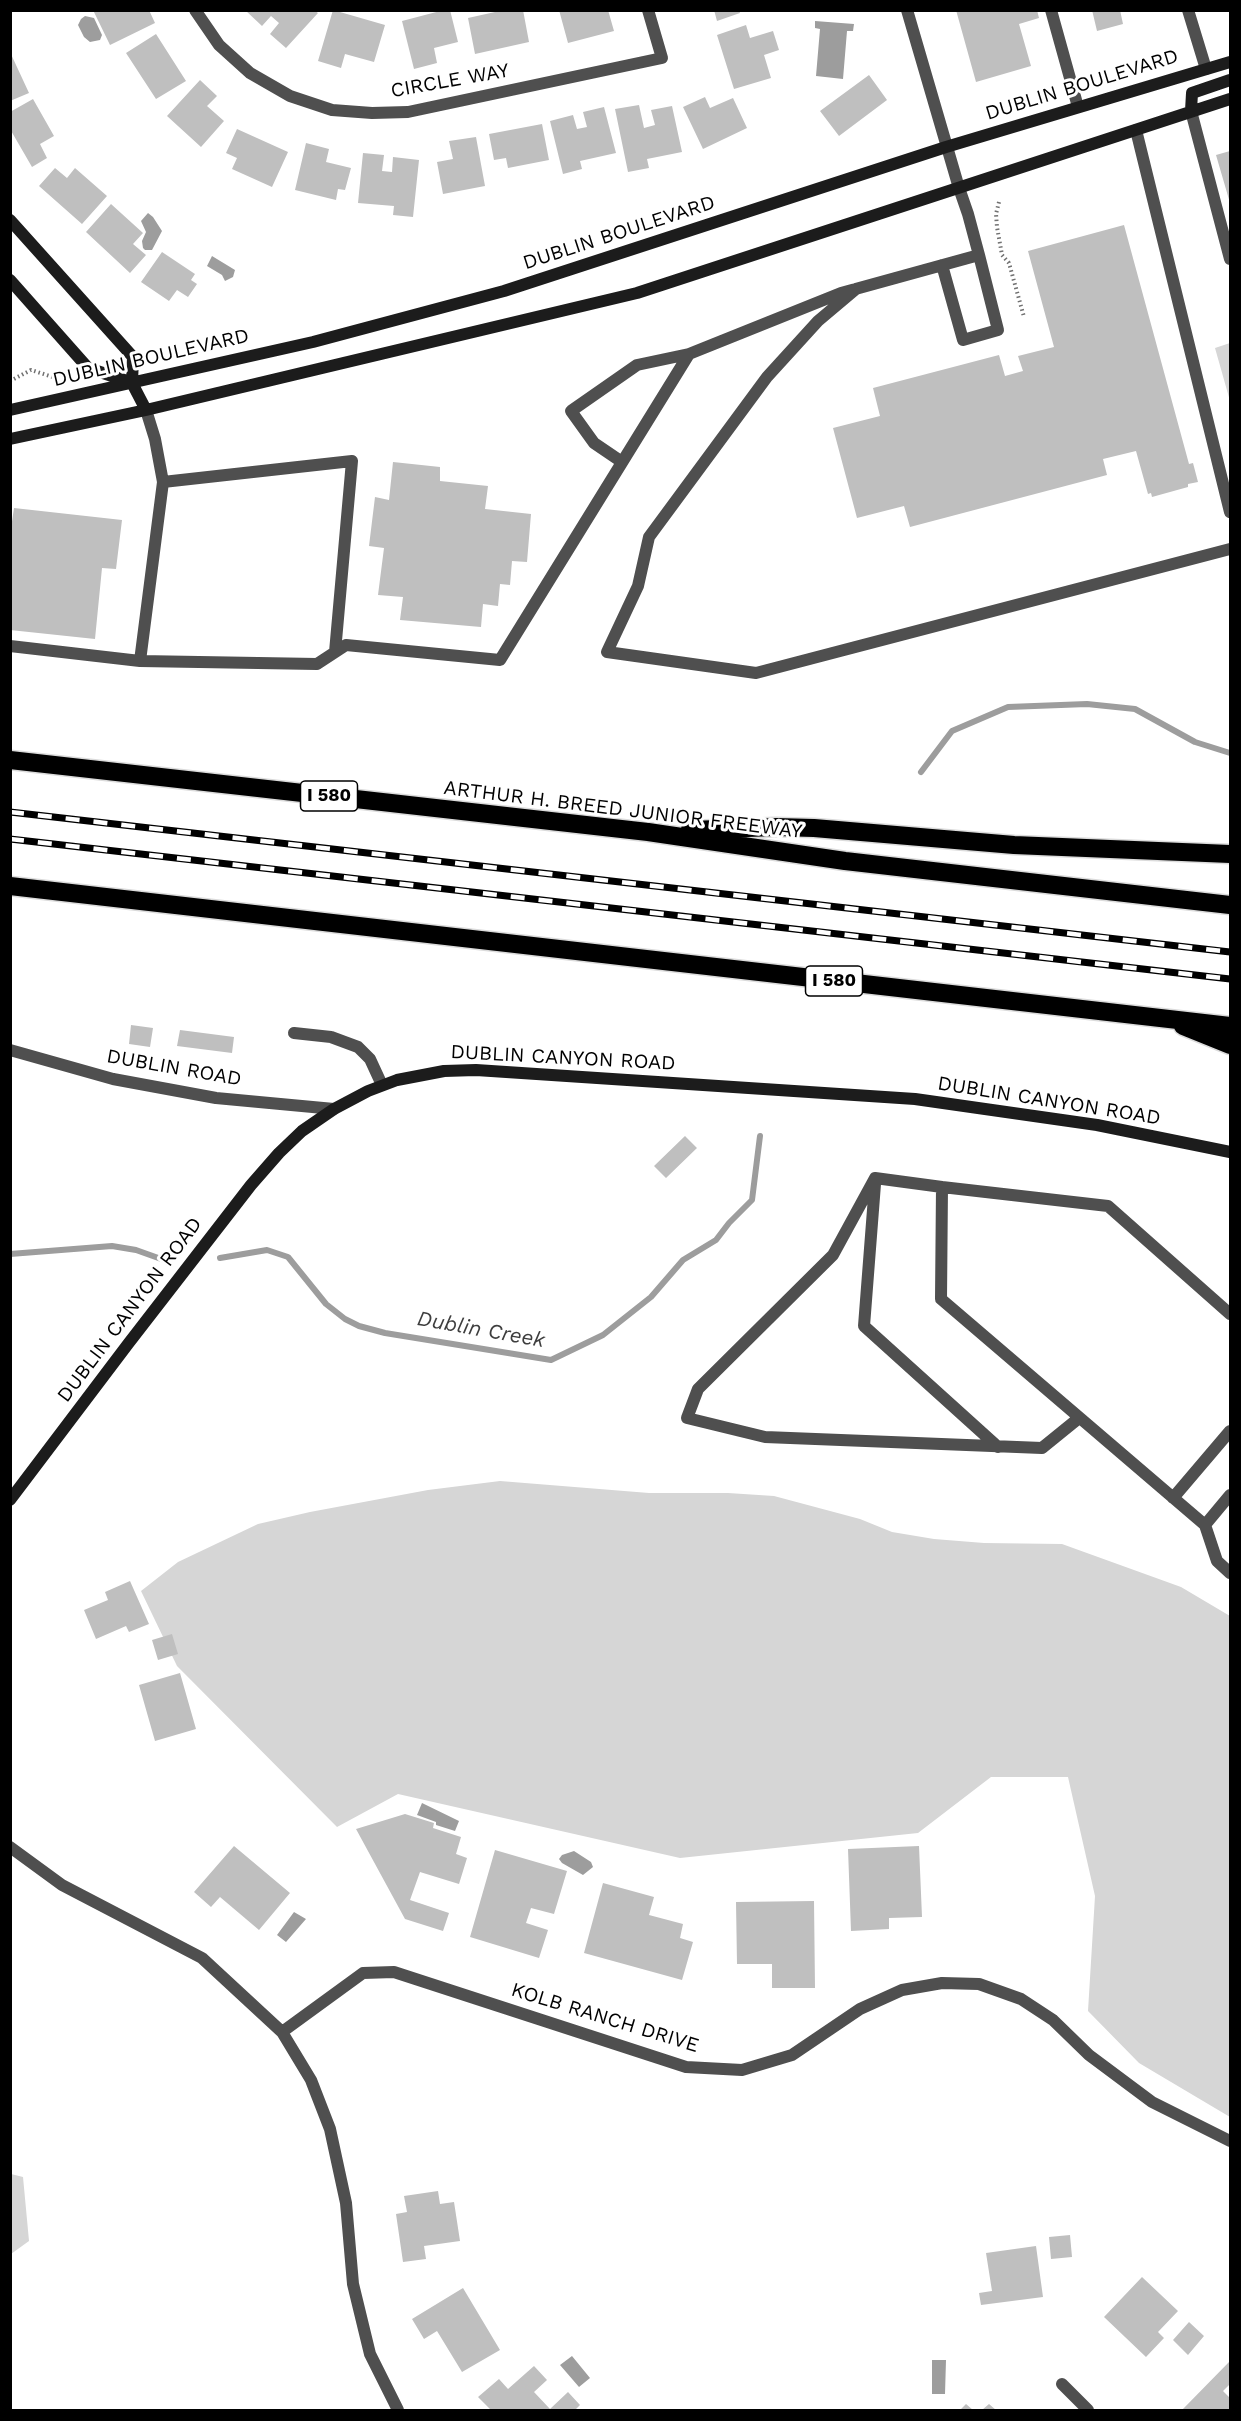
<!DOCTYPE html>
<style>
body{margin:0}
#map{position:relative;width:1241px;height:2421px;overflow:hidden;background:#fff;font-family:"Work Sans",sans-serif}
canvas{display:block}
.frame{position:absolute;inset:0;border:12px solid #000;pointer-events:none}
</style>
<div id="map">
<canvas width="1241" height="2421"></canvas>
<div class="frame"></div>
</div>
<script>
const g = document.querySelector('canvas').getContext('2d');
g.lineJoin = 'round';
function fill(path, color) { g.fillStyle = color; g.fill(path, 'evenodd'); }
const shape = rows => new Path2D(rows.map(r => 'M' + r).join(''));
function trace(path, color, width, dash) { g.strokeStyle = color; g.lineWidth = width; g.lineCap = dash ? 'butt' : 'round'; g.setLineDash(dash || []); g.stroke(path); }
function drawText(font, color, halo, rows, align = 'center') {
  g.font = font + ' "Work Sans",sans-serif'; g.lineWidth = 6; g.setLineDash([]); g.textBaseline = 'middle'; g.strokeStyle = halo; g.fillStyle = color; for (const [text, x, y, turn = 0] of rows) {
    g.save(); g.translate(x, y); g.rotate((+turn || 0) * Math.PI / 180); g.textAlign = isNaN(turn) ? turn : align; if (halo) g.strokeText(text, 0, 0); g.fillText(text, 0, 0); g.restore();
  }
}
fill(shape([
 [1230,343,1230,401,1215,348],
 [500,1481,649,1493,728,1493,774,1496,860,1519,892,1532,934,1539,984,1543,1062,1544,1181,1587,1230,1616,1230,2117,1139,2063,1088,2011,1095,1896,1068,1777,991,1777,918,1833,680,1858,398,1794,337,1827,177,1666,141,1591,178,1562,258,1524,310,1512,428,1490],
 [11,2174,23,2177,29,2241,11,2254]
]), '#d6d6d6');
fill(shape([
 [85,16,94,18,102,35,100,40,90,42,84,37,78,25,81,19],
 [815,21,854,24,853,31,847,31,843,79,816,76,820,29,815,28],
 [148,213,153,217,162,231,152,250,145,250,143,248,142,241,146,232,141,221],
 [212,256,235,270,233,277,225,281,222,275,207,266],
 [422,1803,459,1821,455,1831,436,1825,436,1822,417,1815],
 [574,1851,591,1862,593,1867,583,1875,562,1863,559,1859,562,1855],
 [294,1912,306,1919,286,1942,277,1935],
 [572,2356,590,2378,579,2387,560,2365],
 [932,2360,946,2360,945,2394,932,2394]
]), '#9d9d9d');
trace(shape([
 [921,772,952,731,1008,707,1087,704,1135,709,1195,742,1230,753],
 [10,1254,112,1246,136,1250,164,1260],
 [220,1258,267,1250,288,1257,326,1304,345,1319,359,1326,385,1333,551,1360,603,1335,651,1297,683,1260,716,1240,729,1223,752,1200,760,1136]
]), '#9d9d9d', 6);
fill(shape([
 [93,10,149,10,155,23,110,45],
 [245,10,314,10,318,13,286,48,270,34,279,23,271,16,262,26],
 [333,10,385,25,374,62,345,54,341,68,318,61],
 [444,10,450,10,458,42,434,48,437,63,414,69,402,21],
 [504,10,523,10,529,42,475,54,468,18],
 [559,10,608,10,614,31,568,43],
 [714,10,739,10,740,13,717,21],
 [956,10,1037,10,1039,18,1019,24,1031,66,976,82],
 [1092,10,1120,10,1123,24,1097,31],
 [746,25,750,38,773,31,779,50,764,55,771,78,734,89,717,35],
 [156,34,186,81,156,99,126,53],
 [10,52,29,93,10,101],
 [869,75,887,100,839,136,820,111],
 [200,80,217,96,207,106,224,121,201,147,167,116],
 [705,97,710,108,733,98,747,128,703,149,683,107],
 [33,99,54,136,40,144,47,158,32,167,10,129,10,112],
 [639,105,644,128,655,125,651,110,672,106,682,152,647,159,649,168,628,172,615,109],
 [604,107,616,153,580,161,582,169,563,174,550,121,573,115,577,129,587,127,583,112],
 [542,124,549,160,508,168,506,158,494,160,489,134],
 [237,129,288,152,272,187,232,169,237,158,226,153],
 [476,137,485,186,443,194,437,162,453,159,449,141],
 [306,143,329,149,326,162,351,168,345,190,338,189,336,200,295,190],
 [1230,151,1230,203,1216,155],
 [363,153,384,155,382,171,392,172,393,157,419,160,413,217,393,215,394,206,358,203],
 [55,168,67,178,75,168,107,196,82,224,39,186],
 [111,204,143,233,133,244,146,255,130,273,86,232],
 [1124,225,1189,464,1193,463,1198,482,1188,484,1188,487,1152,497,1151,493,1148,494,1136,451,1103,459,1107,475,910,527,904,506,857,518,833,428,880,416,873,388,999,355,1005,376,1023,371,1018,356,1054,347,1028,251],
 [162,252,195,274,191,280,197,284,188,297,177,290,169,301,141,282],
 [393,462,440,467,440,481,488,486,485,509,531,514,527,562,512,561,510,585,500,584,498,606,483,604,481,627,400,620,403,597,378,595,384,548,369,546,375,497,389,500],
 [14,508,122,520,116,569,102,568,95,639,10,630,10,535],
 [131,1025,153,1028,150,1047,129,1044],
 [180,1030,234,1037,232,1053,177,1046],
 [685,1136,697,1148,666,1178,654,1166],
 [130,1581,149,1624,129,1632,126,1626,96,1639,84,1610,108,1600,105,1592],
 [172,1634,178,1654,158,1660,152,1640],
 [180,1673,196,1729,155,1741,139,1685],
 [405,1814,434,1823,433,1828,461,1837,456,1854,467,1858,459,1884,420,1872,410,1900,449,1913,443,1931,405,1919,356,1829],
 [234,1846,290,1893,259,1930,220,1897,211,1907,194,1892],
 [919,1846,922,1917,889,1918,889,1929,851,1931,848,1849],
 [495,1850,567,1871,554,1914,531,1908,526,1923,548,1930,539,1958,470,1937],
 [603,1883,654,1897,649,1915,683,1924,680,1938,693,1942,682,1980,584,1953],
 [814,1901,815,1988,772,1988,772,1964,737,1964,736,1902],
 [438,2191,440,2204,454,2202,460,2241,424,2246,426,2259,403,2262,396,2214,407,2212,404,2196],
 [1070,2235,1072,2257,1051,2259,1049,2237],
 [1036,2246,1043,2297,981,2305,979,2293,992,2291,986,2253],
 [1142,2277,1178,2311,1158,2332,1164,2338,1146,2357,1104,2317],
 [463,2288,500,2350,462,2372,437,2331,424,2339,412,2319],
 [1189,2322,1204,2336,1188,2355,1173,2340],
 [1229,2362,1230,2384,1223,2391,1230,2398,1230,2410,1182,2410],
 [534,2366,547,2380,534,2392,550,2409,568,2392,580,2405,575,2410,491,2410,478,2397,499,2379,508,2389],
 [966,2404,973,2410,960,2410],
 [989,2404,996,2410,982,2410]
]), '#bfbfbf');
const highway = shape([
 [10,760,648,832,845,861,1230,905],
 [690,830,776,827,814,828,1014,845,1230,854],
 [10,886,1230,1026],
 [1183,1026,1230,1045]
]);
trace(highway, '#dbdbdb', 21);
trace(shape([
 [999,202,996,214,997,227,1002,255,1009,263,1024,317],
 [10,381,31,370,56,378]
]), '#717171', 4, [1.5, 3]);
trace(shape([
 [1051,10,1078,107],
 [1188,10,1206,69],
 [1191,111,1230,259],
 [1136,130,1230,512],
 [942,265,963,340,998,330,979,255],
 [856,289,818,321,767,377,649,537,638,586,607,652,756,673,1230,549],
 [622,462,594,443,571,411,637,365,689,354,841,293,979,255,968,214,959,188],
 [163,482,352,461,335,652],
 [10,646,140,661,317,664,346,645,500,660,689,354],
 [140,661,163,482,155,439,146,410],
 [294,1033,331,1037,358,1047,370,1059,382,1085],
 [875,1184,864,1326,998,1447],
 [942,1187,875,1178,833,1255,698,1389,687,1418,765,1437,1042,1448,1079,1418],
 [1230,1495,1205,1525,1217,1561,1230,1573],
 [1173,1498,1230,1431],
 [1205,1525,941,1299,942,1187,1108,1206,1230,1314]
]), '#4f4f4f', 12);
trace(shape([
 [195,10,219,45,250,73,290,96,332,110,372,113,408,112,662,58,648,10],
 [907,10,959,188],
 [10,1050,113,1079,216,1098,334,1109],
 [10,1847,62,1885,202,1958,282,2032,311,2080,330,2129,346,2203,353,2284,370,2354,398,2410],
 [282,2032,363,1973,394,1972,686,2067,742,2070,792,2055,860,2009,902,1990,942,1983,979,1984,1021,1999,1053,2020,1089,2055,1152,2102,1230,2141],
 [1062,2384,1088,2410]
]), '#4f4f4f', 12);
trace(shape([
 [1191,111,1192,93,1230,80],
 [10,220,133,357,132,383,146,410],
 [10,280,88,368,130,382],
 [10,410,313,342,504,291,946,147,1230,62],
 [10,439,146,410,637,293,1230,99],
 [10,1500,128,1344,251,1185,279,1153,302,1131,334,1109,368,1091,397,1080,444,1071,476,1070,915,1099,1097,1125,1230,1152]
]), '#1c1c1c', 12);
trace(highway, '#000', 18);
const rail = shape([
 [10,812,1230,952],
 [10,839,1230,979]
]);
trace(rail, '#000', 7);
trace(rail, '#fff', 4.5, [14]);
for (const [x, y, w] of [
 [329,796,57],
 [834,981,57]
]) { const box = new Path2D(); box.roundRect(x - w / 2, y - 15, w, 30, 4.5); g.fillStyle = '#fff'; g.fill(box); trace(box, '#000', 1.5); }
drawText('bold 18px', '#000', null, [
 ["I 580",329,796],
 ["I 580",834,981]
]);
drawText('20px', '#000', '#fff', [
 ["CIRCLE WAY",450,81,-10],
 ["DUBLIN BOULEVARD",1082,85,-17],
 ["DUBLIN BOULEVARD",619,233,-18],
 ["DUBLIN BOULEVARD",151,358,-13],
 ["ARTHUR H. BREED JUNIOR FREEWAY",623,810,7],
 ["DUBLIN CANYON ROAD",563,1058,3],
 ["DUBLIN ROAD",174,1068,10],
 ["DUBLIN CANYON ROAD",1049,1101,9],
 ["DUBLIN CANYON ROAD",130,1310,-53],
 ["KOLB RANCH DRIVE",605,2018,17]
]);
drawText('italic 21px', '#3e3e3e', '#fff', [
 ["Dublin Creek",481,1330,10]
]);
</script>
